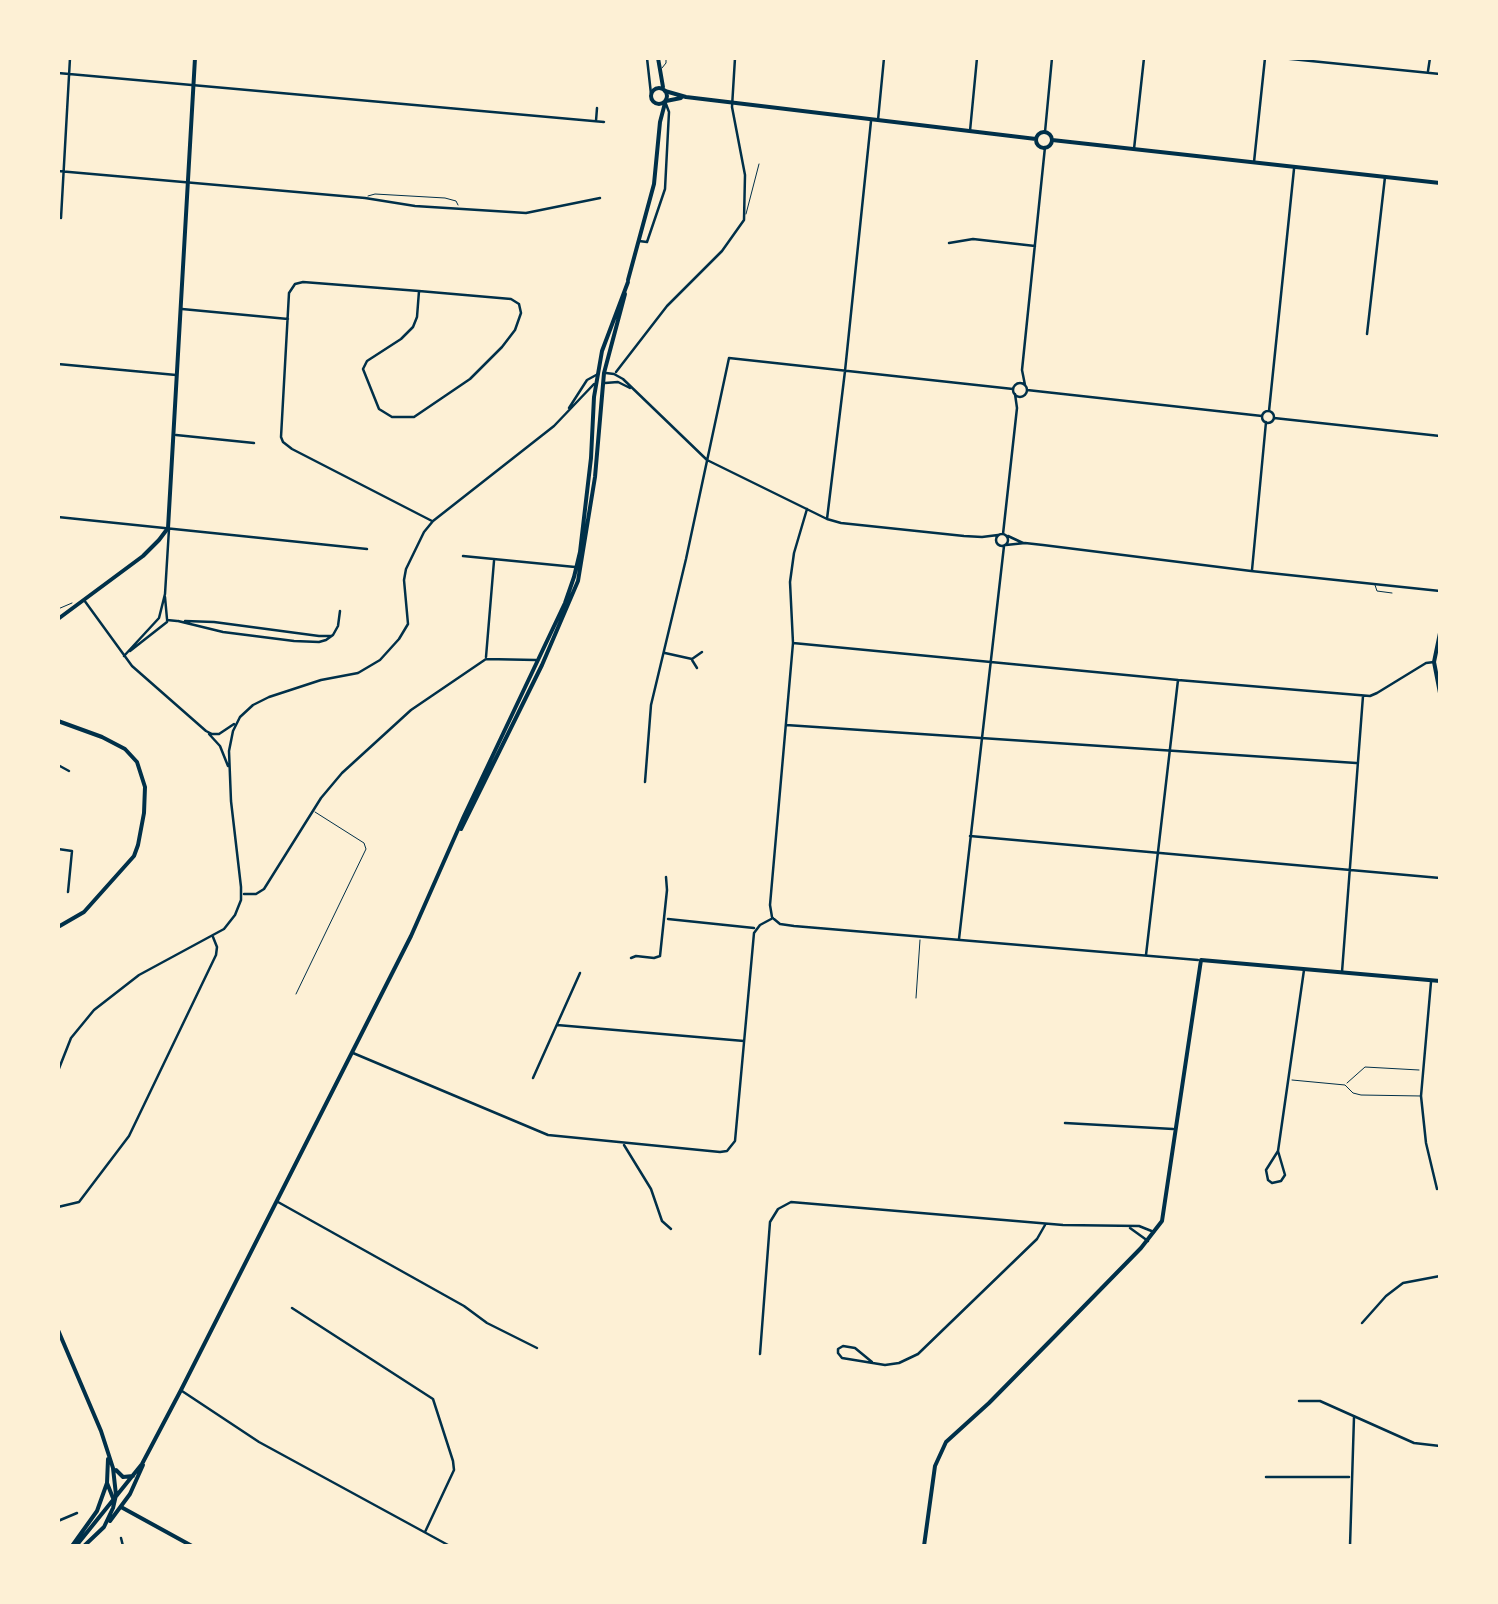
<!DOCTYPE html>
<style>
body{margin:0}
#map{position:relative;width:1498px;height:1604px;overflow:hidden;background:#fdf0d5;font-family:Signika,sans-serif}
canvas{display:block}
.frame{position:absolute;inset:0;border:60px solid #fdf0d5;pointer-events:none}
</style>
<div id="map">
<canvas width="1498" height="1604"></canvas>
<div class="frame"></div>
</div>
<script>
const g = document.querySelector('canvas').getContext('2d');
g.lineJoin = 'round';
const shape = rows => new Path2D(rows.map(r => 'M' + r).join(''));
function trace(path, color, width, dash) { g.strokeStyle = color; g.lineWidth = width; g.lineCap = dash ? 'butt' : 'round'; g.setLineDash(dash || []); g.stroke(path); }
trace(shape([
 [662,68,666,63,666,58],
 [368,196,375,194,445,198,456,201,458,205],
 [746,214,759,164],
 [1375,585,1377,591,1392,593],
 [58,609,72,603],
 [296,994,366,849,364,843,315,812],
 [916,998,920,940],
 [1292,1080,1345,1085,1353,1093,1361,1095,1421,1096],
 [1347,1083,1365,1067,1419,1070]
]), '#003049', 1);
trace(shape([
 [647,58,651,94],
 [1281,58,1440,74],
 [1428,71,1430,58],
 [58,73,604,122],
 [878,120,884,58],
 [596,121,597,108],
 [970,131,977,58],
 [1045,132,1052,58],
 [1134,149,1144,58],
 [1254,162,1265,58],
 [58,171,365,198,415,206,526,213,600,198],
 [61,218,70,58],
 [639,241,647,242,665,189,669,112,666,104],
 [949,243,973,239,1035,246],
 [419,291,417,317,413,327,401,339,367,361,363,369,379,409,392,417,414,417,470,379,502,347,515,330,521,313,519,304,511,299,419,291,303,282,295,284,289,293,281,437,283,442,292,449,432,521],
 [182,309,288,319],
 [1367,334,1385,177],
 [58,364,176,375],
 [616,372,667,306,722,251,744,220,745,175,732,107,735,58],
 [606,373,614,374,623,379,707,460,827,519,841,523,964,536,982,537,998,535],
 [605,383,618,382,630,388],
 '1013 390a7 7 0 1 1 14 0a7 7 0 1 1-14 0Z',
 [1025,385,1022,370,1045,147],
 [1027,390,1262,416],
 [569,408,587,380,598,374],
 [1269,411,1294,169],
 '1262 417a6 6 0 1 1 12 0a6 6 0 1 1-12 0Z',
 [1274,418,1440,436],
 [176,435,254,443],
 [58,517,367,549],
 [827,519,845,371,871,121],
 '996 540a6 6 0 1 1 12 0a6 6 0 1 1-12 0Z',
 [1003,534,1017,408,1015,394],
 [1008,536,1023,543],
 [1006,545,1025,543,1043,545,1251,571,1440,591],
 [463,556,575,567],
 [1252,570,1266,422],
 [165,597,167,619],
 [84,600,132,666,206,731,212,734,219,734,234,724],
 [167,620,177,621],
 [178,621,223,632,294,641,319,642,326,640,333,635,338,626,340,611],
 [185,621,214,622,319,636,331,636],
 [793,643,1178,680,1370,696,1377,693,1426,663,1434,662],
 [130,651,167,622],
 [665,653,692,659,702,652],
 [124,656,159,618,165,594,169,529],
 [486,657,494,561],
 [692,660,697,668],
 [786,725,1356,763],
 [209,734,220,746,228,766],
 [58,765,69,771],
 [645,782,651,705,686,559,729,358,1013,389],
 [970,836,1440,878],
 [58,849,72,851,68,892],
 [244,894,256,894,264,889,321,798,342,773,411,710,486,659,536,660],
 [772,917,770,905,793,643,790,582,794,553,807,509],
 [668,919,754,928],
 [774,919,780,924,794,926,1198,960],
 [959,939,1004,546],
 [1146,955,1178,680],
 [631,958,636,956,654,958,660,956,667,890,666,877],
 [1342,972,1363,696],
 [1431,982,1421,1096,1426,1143,1437,1189],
 [557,1025,744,1041],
 [353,1053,548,1135,720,1152,727,1151,735,1141,754,933,760,925,773,918],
 [58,1071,71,1038,94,1010,139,975,224,929,235,915,241,900,241,887,231,801,229,751,233,731,240,717,253,705,269,697,321,680,358,673,380,660,399,639,408,624,404,580,406,569,424,532,433,521,554,426,594,384],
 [533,1078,580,973],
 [1065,1123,1173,1129],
 [624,1145,651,1189,662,1221,671,1229],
 [1278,1151,1266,1170,1268,1180,1272,1183,1281,1181,1285,1175,1278,1151,1304,970],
 [278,1202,464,1306,487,1323,537,1348],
 [58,1207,79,1202,129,1136,216,955,217,947,213,937],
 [1130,1228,1148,1241],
 [292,1308,433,1399,453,1461,454,1470,425,1532],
 [1362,1323,1386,1296,1403,1283,1440,1276],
 [760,1354,770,1222,778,1209,791,1202,1063,1225,1139,1226,1154,1232],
 [872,1362,855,1348,843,1346,838,1349,838,1353,842,1358,885,1365,899,1363,918,1354,1037,1239,1045,1225],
 [182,1391,259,1442,448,1545],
 [1299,1401,1320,1401,1414,1443,1440,1446],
 [1266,1477,1349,1477],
 [58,1521,77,1513],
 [121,1538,123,1546],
 [1350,1546,1354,1417]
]), '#003049', 2.5);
trace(shape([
 [665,91,686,97,1036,139],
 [666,101,681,98],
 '1036 140a8 8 0 1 1 16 0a8 8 0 1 1-16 0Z',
 [1052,140,1440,183],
 [58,619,143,556,159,540,168,528,195,58],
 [1440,633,1434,662,1440,693],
 [58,721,102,737,125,749,137,762,145,787,144,813,138,845,134,856,84,912,58,927],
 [121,1507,192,1546],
 [924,1546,935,1466,946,1442,989,1403,1055,1336,1141,1248,1162,1221,1201,960,1440,981]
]), '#003049', 4);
trace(shape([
 [658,58,663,87],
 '651 96a8 8 0 1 1 16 0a8 8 0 1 1-16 0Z',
 [628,280,654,184,660,122,665,103],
 [461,829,542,665,578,581,595,477,604,373,625,294],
 [58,1330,101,1431,113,1468,116,1495,113,1508,104,1527],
 [108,1459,107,1483,113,1498],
 [116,1470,123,1477,133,1476],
 [110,1521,130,1494,143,1465],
 [72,1546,97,1511,107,1483],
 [76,1546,142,1464,181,1390,411,936,464,816,565,603,574,577,580,552,591,458,594,397,602,351,628,282],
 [84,1546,104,1527]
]), '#003049', 4);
</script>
